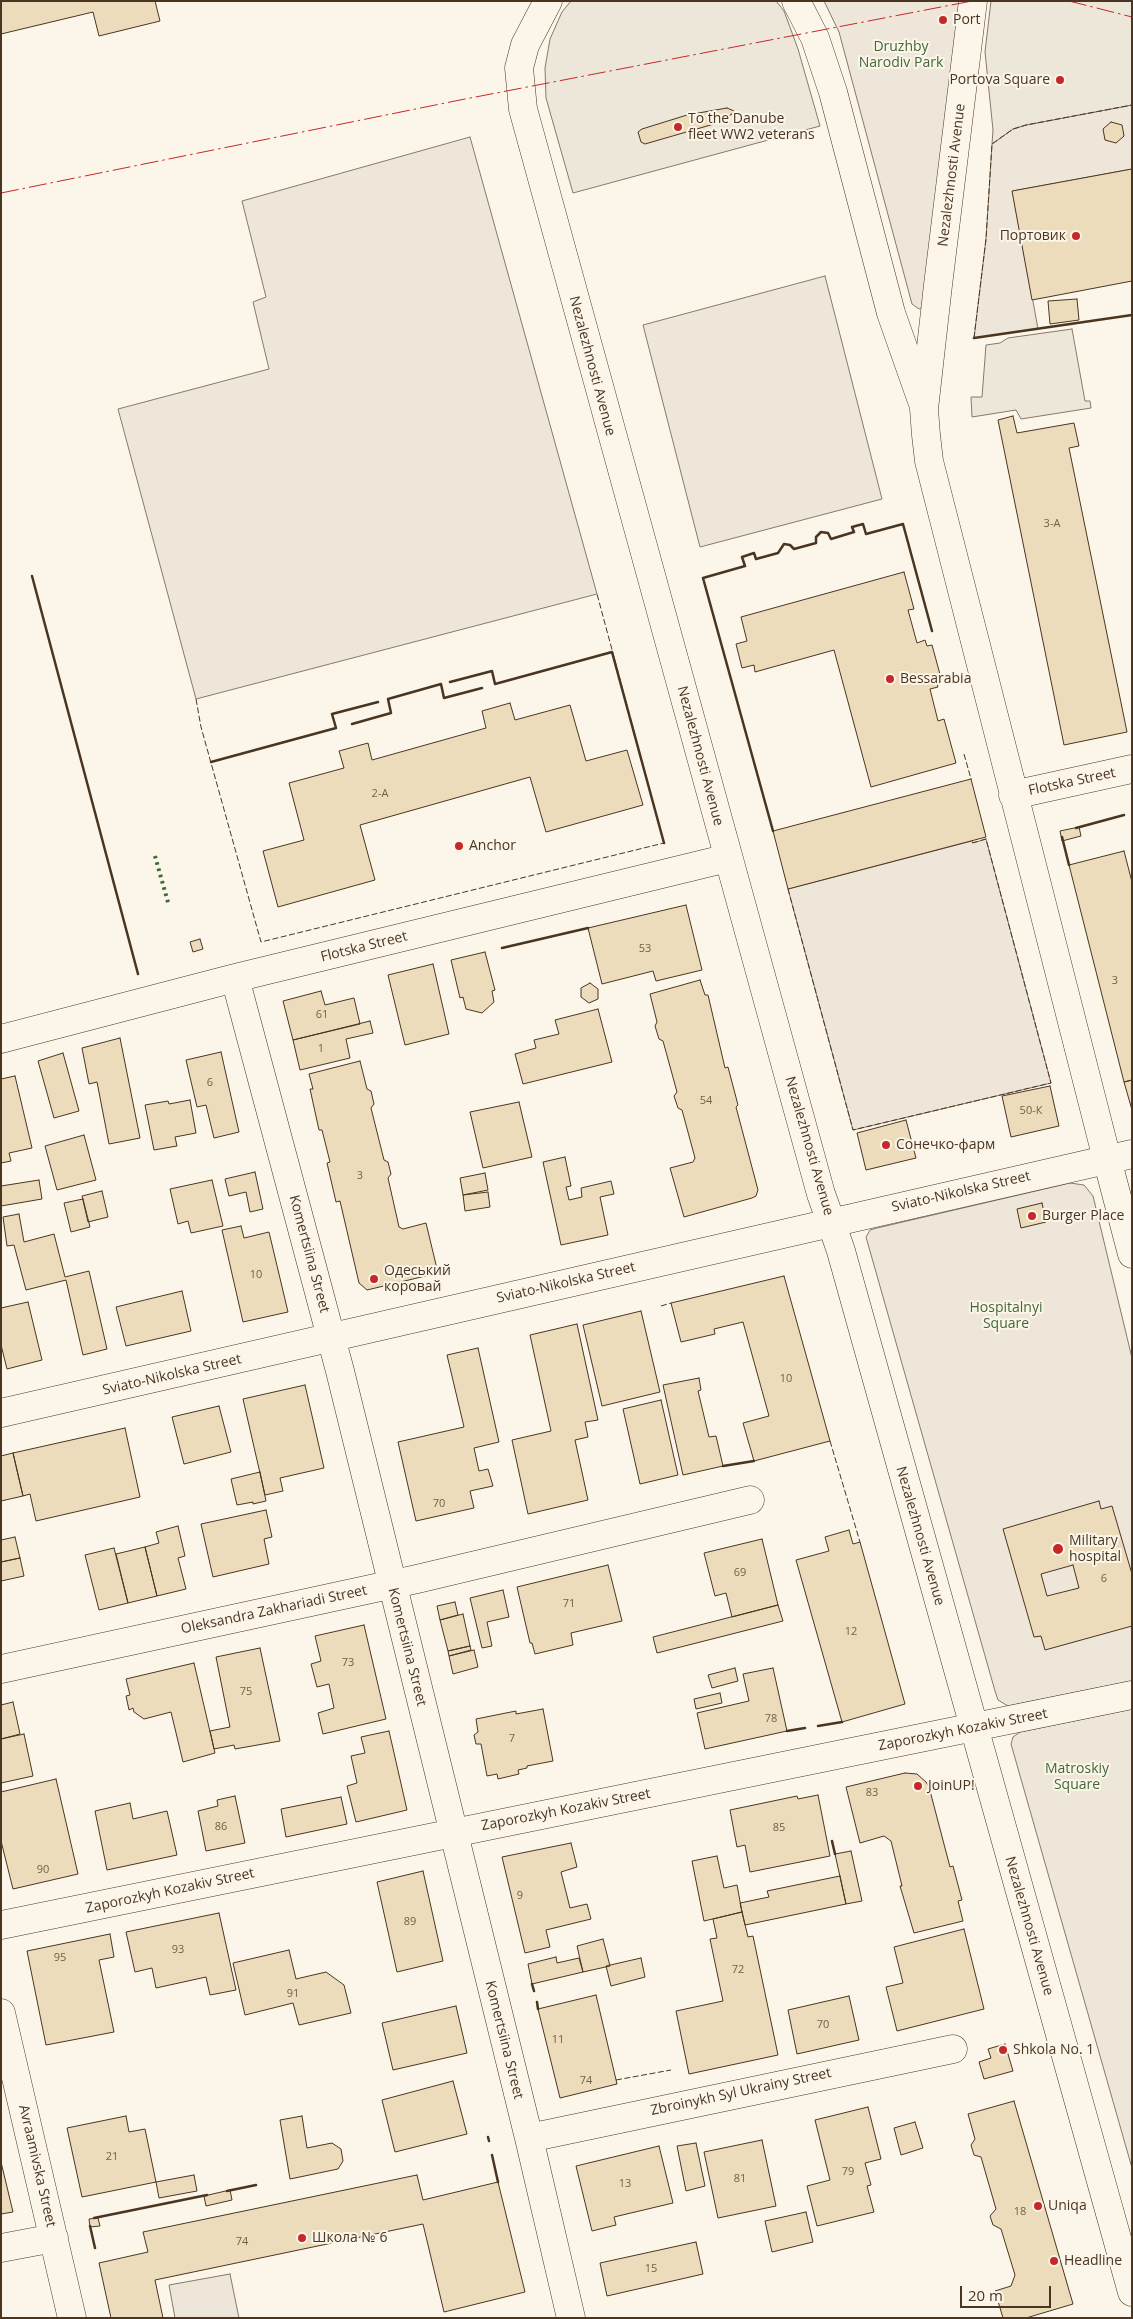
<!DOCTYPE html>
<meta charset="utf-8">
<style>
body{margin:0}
#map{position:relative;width:1133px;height:2319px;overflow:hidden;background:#fbf6e9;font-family:"Open Sans",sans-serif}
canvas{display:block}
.frame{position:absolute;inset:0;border:2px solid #4a3520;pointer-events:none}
.scale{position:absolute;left:960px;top:2286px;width:91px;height:22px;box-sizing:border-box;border:2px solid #4a3520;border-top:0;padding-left:6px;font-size:15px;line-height:18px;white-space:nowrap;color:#4a3520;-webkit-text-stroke:4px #fbf6e9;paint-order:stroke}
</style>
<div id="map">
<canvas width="1133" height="2319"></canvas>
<div class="frame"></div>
<div class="scale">20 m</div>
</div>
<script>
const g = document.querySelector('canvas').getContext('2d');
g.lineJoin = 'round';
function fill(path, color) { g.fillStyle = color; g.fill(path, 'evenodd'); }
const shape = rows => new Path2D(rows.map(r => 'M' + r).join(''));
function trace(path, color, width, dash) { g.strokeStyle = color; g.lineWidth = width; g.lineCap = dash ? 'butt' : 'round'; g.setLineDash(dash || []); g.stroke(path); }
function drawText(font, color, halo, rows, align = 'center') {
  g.font = font + ' "Open Sans",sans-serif'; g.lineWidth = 4; g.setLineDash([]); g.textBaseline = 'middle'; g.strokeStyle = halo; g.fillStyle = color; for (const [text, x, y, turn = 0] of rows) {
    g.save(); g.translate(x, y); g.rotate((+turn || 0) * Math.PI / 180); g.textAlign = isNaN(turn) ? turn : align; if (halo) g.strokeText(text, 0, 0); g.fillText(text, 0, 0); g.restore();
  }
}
const green = shape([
 [824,1,961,1,923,307,919,309,912,304,839,32,824,1],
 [1132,105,1132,169,1013,191,1038,329,974,338,986,239,992,144,1013,129,1026,125,1132,105],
 [470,137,597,594,196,699,118,409,269,369,253,302,266,297,242,201,470,137],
 [825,276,882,499,700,547,643,325,825,276],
 [986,839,1051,1083,853,1130,788,889,972,841,973,843,986,839],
 [1070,1183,1084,1185,1093,1196,1132,1358,1132,1681,1008,1706,998,1700,995,1691,866,1237,870,1230,877,1228,1070,1183],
 [1132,1709,1132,2168,1011,1744,1013,1737,1020,1732,1132,1709],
 [230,2274,239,2318,175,2318,169,2285,230,2274]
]);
fill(green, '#ede6d9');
trace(green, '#887966', 1);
const parking = shape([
 [571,1,776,1,784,11,798,49,820,126,573,193,546,98,545,68,550,39,562,12,571,1],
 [991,1,1132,1,1132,105,1026,125,1013,129,992,144,993,130,985,52,991,1],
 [1072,329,1085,401,1090,401,1091,408,1021,419,1016,410,972,417,971,397,982,397,986,345,1000,343,1008,338,1072,329]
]);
fill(parking, '#ede7d9');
trace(parking, '#887966', 1);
const building = shape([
 [1,1,155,1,160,21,99,36,93,12,1,34,1,1],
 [727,108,734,111,732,114,714,124,645,144,641,142,638,132,642,129,687,115,727,108],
 [1111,122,1122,125,1124,136,1116,143,1105,140,1103,129,1111,122],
 [1132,169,1132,281,1032,300,1012,191,1132,169],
 [1077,299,1079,320,1050,324,1048,301,1077,299],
 [1013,416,1017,433,1074,423,1079,446,1069,448,1127,732,1064,745,998,420,1013,416],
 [904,572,914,609,908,610,917,643,925,640,927,646,932,645,941,678,936,680,938,687,930,689,938,721,944,719,956,763,871,787,834,650,755,672,754,665,742,668,736,644,747,641,741,617,904,572],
 [510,703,515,720,570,705,586,761,627,750,643,805,546,832,530,777,360,825,375,880,278,907,263,851,304,840,289,783,344,768,339,751,368,743,372,760,486,728,482,711,510,703],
 [971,779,986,837,788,889,773,831,971,779],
 [1079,827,1081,836,1062,841,1060,831,1079,827],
 [1124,851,1132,882,1132,1080,1124,1082,1069,865,1124,851],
 [686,905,702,970,656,981,653,971,602,984,588,928,686,905],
 [200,939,203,949,193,952,190,942,200,939],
 [485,952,495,990,492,991,494,1002,482,1013,466,1009,463,997,460,998,451,960,485,952],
 [433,964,449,1034,405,1045,388,975,433,964],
 [700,980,705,995,708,995,725,1068,728,1067,738,1105,736,1107,758,1190,756,1196,752,1198,684,1217,670,1168,693,1162,695,1158,682,1110,678,1108,674,1096,677,1092,663,1041,659,1039,655,1026,657,1022,650,994,700,980],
 [590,983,598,989,598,999,589,1003,581,997,581,988,590,983],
 [321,991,325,1005,354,998,360,1024,293,1040,283,1001,321,991],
 [598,1009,612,1062,523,1084,515,1054,536,1048,534,1040,559,1034,555,1020,598,1009],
 [370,1021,373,1033,346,1039,350,1058,300,1070,293,1040,370,1021],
 [120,1038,140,1138,109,1144,97,1082,89,1084,82,1048,120,1038],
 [221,1052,239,1132,214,1138,206,1105,197,1107,186,1060,221,1052],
 [63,1053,79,1111,54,1118,38,1061,63,1053],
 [360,1061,367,1089,371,1091,374,1104,371,1108,384,1160,388,1162,391,1174,388,1178,399,1227,403,1229,426,1223,438,1273,367,1290,359,1283,340,1201,336,1202,327,1163,330,1162,322,1130,319,1130,310,1089,313,1089,309,1074,360,1061],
 [15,1076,32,1148,9,1153,11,1161,1,1163,1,1079,15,1076],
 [1132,1080,1132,1110,1124,1082,1132,1080],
 [1050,1086,1059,1126,1011,1137,1002,1096,1050,1086],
 [190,1100,196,1133,175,1137,177,1146,154,1150,145,1105,168,1101,169,1104,190,1100],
 [519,1102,532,1157,483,1168,470,1112,519,1102],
 [906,1120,916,1158,866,1170,857,1133,906,1120],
 [84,1135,96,1180,57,1190,45,1146,84,1135],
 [565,1157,571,1186,566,1187,569,1200,582,1197,581,1188,611,1181,614,1194,600,1197,608,1235,561,1245,543,1162,565,1157],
 [255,1172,263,1209,250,1212,246,1192,229,1196,225,1179,255,1172],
 [485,1173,488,1190,463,1195,460,1178,485,1173],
 [39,1180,42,1199,1,1206,1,1186,39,1180],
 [212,1180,223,1226,191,1233,188,1221,178,1224,170,1189,212,1180],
 [102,1191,108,1217,88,1222,82,1196,102,1191],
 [488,1192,490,1207,465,1211,463,1195,488,1192],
 [83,1199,90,1227,71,1232,64,1203,83,1199],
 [1042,1203,1046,1222,1021,1228,1017,1209,1042,1203],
 [19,1214,24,1242,54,1234,65,1277,89,1271,107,1349,83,1355,66,1280,26,1290,14,1245,7,1246,3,1217,19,1214],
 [241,1226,244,1238,269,1232,288,1312,243,1322,222,1230,241,1226],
 [784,1276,830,1441,754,1461,743,1423,769,1416,743,1322,714,1329,715,1334,681,1342,671,1303,784,1276],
 [182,1291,191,1331,126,1346,116,1307,182,1291],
 [28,1302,42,1360,7,1369,1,1345,1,1308,28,1302],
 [641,1311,660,1392,602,1406,583,1325,641,1311],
 [577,1324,598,1420,585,1422,588,1437,575,1440,588,1500,528,1514,512,1440,551,1431,530,1335,577,1324],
 [478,1348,499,1442,474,1448,479,1471,488,1469,493,1486,470,1491,474,1508,416,1521,398,1442,464,1427,447,1355,478,1348],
 [699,1378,701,1390,698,1391,709,1437,716,1436,723,1466,683,1475,663,1385,699,1378],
 [305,1385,324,1468,280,1478,283,1491,265,1495,243,1399,305,1385],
 [661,1400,678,1475,640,1484,623,1409,661,1400],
 [219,1406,231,1452,184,1464,172,1417,219,1406],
 [125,1428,140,1497,36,1521,30,1494,23,1496,13,1453,125,1428],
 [13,1453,23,1496,1,1501,1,1456,13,1453],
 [260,1472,266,1501,253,1504,253,1502,237,1505,231,1479,260,1472],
 [1099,1501,1101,1509,1112,1506,1132,1574,1132,1626,1045,1650,1041,1636,1034,1637,1003,1529,1099,1501],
 [1073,1565,1079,1588,1047,1596,1041,1574,1073,1565],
 [266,1510,272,1537,264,1539,269,1564,213,1577,201,1524,266,1510],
 [178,1526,185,1556,178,1558,186,1589,157,1596,145,1547,159,1543,156,1532,178,1526],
 [849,1530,853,1544,860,1542,905,1704,842,1722,796,1560,829,1551,825,1537,849,1530],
 [15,1537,20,1558,1,1562,1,1540,15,1537],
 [762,1539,778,1605,732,1617,726,1593,715,1596,704,1553,762,1539],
 [145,1547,157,1596,128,1603,116,1554,145,1547],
 [114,1548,128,1603,99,1610,85,1555,114,1548],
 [20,1558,24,1576,1,1581,1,1562,20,1558],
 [608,1565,622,1621,571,1633,573,1645,535,1654,532,1643,530,1643,517,1587,608,1565],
 [503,1590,509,1617,487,1622,492,1646,482,1648,470,1598,503,1590],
 [455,1602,458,1615,440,1620,437,1606,455,1602],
 [778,1605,783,1621,657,1653,653,1637,778,1605],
 [463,1614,470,1646,448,1651,440,1620,463,1614],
 [364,1625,386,1719,323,1734,318,1713,334,1708,329,1684,317,1687,311,1664,321,1661,315,1636,364,1625],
 [470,1646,471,1650,449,1656,448,1651,470,1646],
 [260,1648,280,1741,235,1749,234,1745,214,1749,210,1731,230,1727,216,1657,260,1648],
 [474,1650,478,1667,453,1674,449,1656,474,1650],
 [194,1663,215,1753,183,1762,171,1712,144,1719,134,1712,133,1708,129,1710,126,1696,130,1695,126,1679,194,1663],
 [735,1668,738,1681,712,1688,708,1675,735,1668],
 [773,1668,787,1731,705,1749,697,1713,749,1701,743,1674,773,1668],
 [720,1693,722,1703,696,1709,694,1699,720,1693],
 [13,1702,20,1734,1,1739,1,1705,13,1702],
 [543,1709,553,1761,527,1766,527,1768,518,1770,519,1774,498,1779,497,1774,487,1776,481,1744,476,1744,474,1735,478,1732,476,1719,516,1711,516,1714,543,1709],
 [389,1731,407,1810,356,1822,347,1786,357,1783,351,1756,365,1753,361,1737,389,1731],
 [24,1734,33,1776,1,1783,1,1739,24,1734],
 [905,1773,917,1774,926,1782,929,1787,950,1867,953,1866,962,1900,958,1901,963,1921,914,1933,900,1886,902,1886,891,1841,884,1836,860,1843,846,1787,905,1773],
 [56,1779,78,1874,13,1889,1,1841,1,1792,56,1779],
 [818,1795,830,1856,750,1872,745,1845,737,1847,730,1810,797,1796,798,1799,818,1795],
 [235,1796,245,1843,206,1851,198,1811,218,1806,217,1800,235,1796],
 [341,1797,347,1824,286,1837,281,1809,341,1797],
 [130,1803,133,1819,167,1811,177,1855,107,1870,95,1811,130,1803],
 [571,1843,577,1867,561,1872,570,1908,587,1904,591,1919,546,1930,550,1947,525,1953,502,1857,571,1843],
 [851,1851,862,1901,846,1904,835,1854,851,1851],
 [717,1856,724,1888,737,1885,742,1912,704,1921,692,1861,717,1856],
 [423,1871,443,1961,397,1972,377,1882,423,1871],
 [840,1876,846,1904,745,1925,740,1903,769,1897,767,1891,840,1876],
 [742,1912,748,1937,753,1936,778,2055,689,2074,676,2011,723,2001,710,1939,717,1938,713,1919,742,1912],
 [219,1913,236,1990,210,1995,206,1977,156,1988,152,1968,135,1972,126,1932,219,1913],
 [964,1929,984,2009,897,2031,886,1987,903,1983,894,1947,964,1929],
 [110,1934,114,1957,99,1960,114,2032,46,2045,27,1951,110,1934],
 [603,1939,610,1966,583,1972,577,1946,603,1939],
 [289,1950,296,1979,326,1972,344,1985,351,2013,299,2025,293,2003,245,2015,233,1963,289,1950],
 [556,1957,557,1963,579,1958,583,1972,532,1984,528,1964,556,1957],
 [641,1958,645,1977,611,1986,606,1966,641,1958],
 [596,1995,617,2084,560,2098,538,2009,596,1995],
 [849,1996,859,2040,797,2054,788,2010,849,1996],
 [456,2006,467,2053,393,2070,382,2023,456,2006],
 [1005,2044,1013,2071,984,2079,979,2062,991,2058,988,2049,1005,2044],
 [453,2081,467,2134,395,2152,382,2100,453,2081],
 [1014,2101,1073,2304,1026,2318,1003,2318,995,2291,1011,2286,1015,2275,1001,2229,993,2225,990,2216,996,2209,981,2157,974,2155,971,2145,975,2139,968,2114,1014,2101],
 [868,2107,881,2159,865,2163,871,2185,867,2186,874,2212,817,2226,807,2186,830,2180,815,2120,868,2107],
 [126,2116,129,2132,145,2129,156,2182,82,2197,67,2128,126,2116],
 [302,2116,307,2148,332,2143,341,2149,343,2161,338,2169,290,2179,280,2120,302,2116],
 [915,2122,923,2148,901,2155,894,2128,915,2122],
 [762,2140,776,2206,718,2218,704,2152,762,2140],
 [696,2143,705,2186,686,2191,677,2146,696,2143],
 [659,2146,673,2203,614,2217,616,2225,592,2231,576,2166,659,2146],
 [1,2162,13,2212,1,2214,1,2162],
 [194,2175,197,2191,159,2198,156,2182,194,2175],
 [417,2175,423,2200,498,2182,525,2292,444,2312,423,2224,155,2280,163,2318,111,2318,99,2263,148,2252,143,2232,417,2175],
 [230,2190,232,2200,206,2206,204,2196,230,2190],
 [806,2212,813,2242,772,2252,765,2221,806,2212],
 [98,2218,100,2226,90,2227,89,2219,98,2218],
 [696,2242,703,2274,607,2296,600,2263,696,2242]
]);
fill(building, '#ecdcbc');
trace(building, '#4a3520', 1);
const minor = shape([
 [548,1,525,45,519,68,523,109,821,1194,831,1222],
 [796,1,815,38,833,92,891,313,922,401],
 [973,1,938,285,924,409,926,435,929,461,1107,1159],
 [1013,795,1132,769],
 [235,978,340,1371,529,2138,571,2318],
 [1,1039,235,978,728,858],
 [1,1669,417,1579,750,1500],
 [1,2013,72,2318],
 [529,2138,953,2049],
 [1,2248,54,2238]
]);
const major = shape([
 [1107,1159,1132,1254],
 [831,1222,841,1251,1132,2292],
 [1,1413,1132,1154],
 [1,1925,1132,1695]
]);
trace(minor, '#4a3520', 29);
trace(major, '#4a3520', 29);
trace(minor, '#fbf6e9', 28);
trace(major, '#fbf6e9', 28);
trace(shape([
 [155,856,169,906]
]), '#436837', 4, [2.5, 4]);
trace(shape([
 [974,338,986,239,992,144,1013,129,1026,125,1132,105],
 [196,699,201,727,261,942,664,843,597,594],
 [964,754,971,779],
 [788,889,853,1130,1051,1083,986,839,972,843,972,841],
 [661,1306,671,1303],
 [830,1441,860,1542],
 [616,2080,671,2070]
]), '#4a3520', 1, [6, 2.5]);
trace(shape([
 [974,338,1132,315],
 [32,576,138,974],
 [450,682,492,671,495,684,612,652,664,843],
 [352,724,391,713,388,699,441,684,444,698,482,688],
 [211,762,336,728,332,714,378,702],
 [1076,828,1124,815],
 [773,831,703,578,745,566,742,557,754,553,756,559,778,553,784,544,790,545,794,549,816,543,816,537,821,532,828,533,831,539,854,532,852,527,863,524,866,534,903,524,932,631],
 [1062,837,1069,865],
 [502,948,588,928],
 [723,1466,754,1461],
 [818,1726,842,1722],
 [787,1731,805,1728],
 [832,1841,835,1854],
 [532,1984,534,1991],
 [537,2002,538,2009],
 [488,2137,489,2141],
 [492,2155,498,2182],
 [227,2191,256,2185],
 [94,2218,207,2195],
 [90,2226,95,2248]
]), '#4a3520', 2.5);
trace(shape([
 [1069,1,1132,17],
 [1,193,460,100,972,1]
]), '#c62828', 1, [18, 4, 2.5, 4]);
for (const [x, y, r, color] of [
 [943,20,5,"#c62828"],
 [1060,80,5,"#c62828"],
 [678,127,5,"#c62828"],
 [1076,236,5,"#c62828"],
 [890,679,5,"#c62828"],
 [459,846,5,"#c62828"],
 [886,1145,5,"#c62828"],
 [1032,1216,5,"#c62828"],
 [374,1279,5,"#c62828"],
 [1058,1549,6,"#c62828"],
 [918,1786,5,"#c62828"],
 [1003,2050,5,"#c62828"],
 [1038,2206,5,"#c62828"],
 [302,2238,5,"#c62828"],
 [1054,2261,5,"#c62828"]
]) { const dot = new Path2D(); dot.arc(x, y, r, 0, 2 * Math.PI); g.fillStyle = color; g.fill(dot); trace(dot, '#fbf6e9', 2); }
drawText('11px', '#725f47', null, [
 ["3-А",1052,524],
 ["2-А",380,794],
 ["53",645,949],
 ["3",1115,981],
 ["61",322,1015],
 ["1",321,1049],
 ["6",210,1083],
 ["54",706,1101],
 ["50-К",1031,1111],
 ["3",360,1176],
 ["10",256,1275],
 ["10",786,1379],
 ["70",439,1504],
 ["69",740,1573],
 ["6",1104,1579],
 ["71",569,1604],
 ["12",851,1632],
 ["73",348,1663],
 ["75",246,1692],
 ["78",771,1719],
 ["7",512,1739],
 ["83",872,1793],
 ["86",221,1827],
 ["85",779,1828],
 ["90",43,1870],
 ["9",520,1896],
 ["89",410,1922],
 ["93",178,1950],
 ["95",60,1958],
 ["72",738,1970],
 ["91",293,1994],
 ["70",823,2025],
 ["11",558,2040],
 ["74",586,2081],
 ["21",112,2157],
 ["79",848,2172],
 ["81",740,2179],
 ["13",625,2184],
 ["18",1020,2212],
 ["74",242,2242],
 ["15",651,2269]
]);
drawText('14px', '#4a3520', '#fbf6e9', [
 ["Port",953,20],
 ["Portova Square",1050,80,"right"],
 ["To the Danube",688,119],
 ["fleet WW2 veterans",688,135],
 ["Портовик",1066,236,"right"],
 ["Bessarabia",900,679],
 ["Anchor",469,846],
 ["Сонечко-фарм",896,1145],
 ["Burger Place",1042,1216],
 ["Одеський",384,1271],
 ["коровай",384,1287],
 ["Military",1069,1541],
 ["hospital",1069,1557],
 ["JoinUP!",928,1786],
 ["Shkola No. 1",1013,2050],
 ["Uniqa",1048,2206],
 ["Школа № 6",312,2238],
 ["Headline",1064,2261]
], 'left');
drawText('14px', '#436837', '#fbf6e9', [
 ["Druzhby",901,47],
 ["Narodiv Park",901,63],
 ["Hospitalnyi",1006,1308],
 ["Square",1006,1324],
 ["Matroskiy",1077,1769],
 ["Square",1077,1785]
]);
drawText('14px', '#4a3520', '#fbf6e9', [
 ["Nezalezhnosti Avenue",952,175,-83],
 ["Nezalezhnosti Avenue",592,366,75],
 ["Nezalezhnosti Avenue",700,756,75],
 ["Flotska Street",1072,782,-12],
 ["Flotska Street",364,947,-14],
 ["Nezalezhnosti Avenue",809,1146,74],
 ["Sviato-Nikolska Street",961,1192,-13],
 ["Komertsiina Street",309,1254,75],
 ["Sviato-Nikolska Street",566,1283,-13],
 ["Sviato-Nikolska Street",172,1375,-13],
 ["Nezalezhnosti Avenue",920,1536,74],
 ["Oleksandra Zakhariadi Street",274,1610,-12],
 ["Komertsiina Street",407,1647,76],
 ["Zaporozkyh Kozakiv Street",963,1730,-11],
 ["Zaporozkyh Kozakiv Street",566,1810,-11],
 ["Zaporozkyh Kozakiv Street",170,1891,-12],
 ["Nezalezhnosti Avenue",1029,1926,74],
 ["Komertsiina Street",504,2040,76],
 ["Zbroinykh Syl Ukrainy Street",741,2092,-12],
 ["Avraamivska Street",37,2166,77]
]);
</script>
